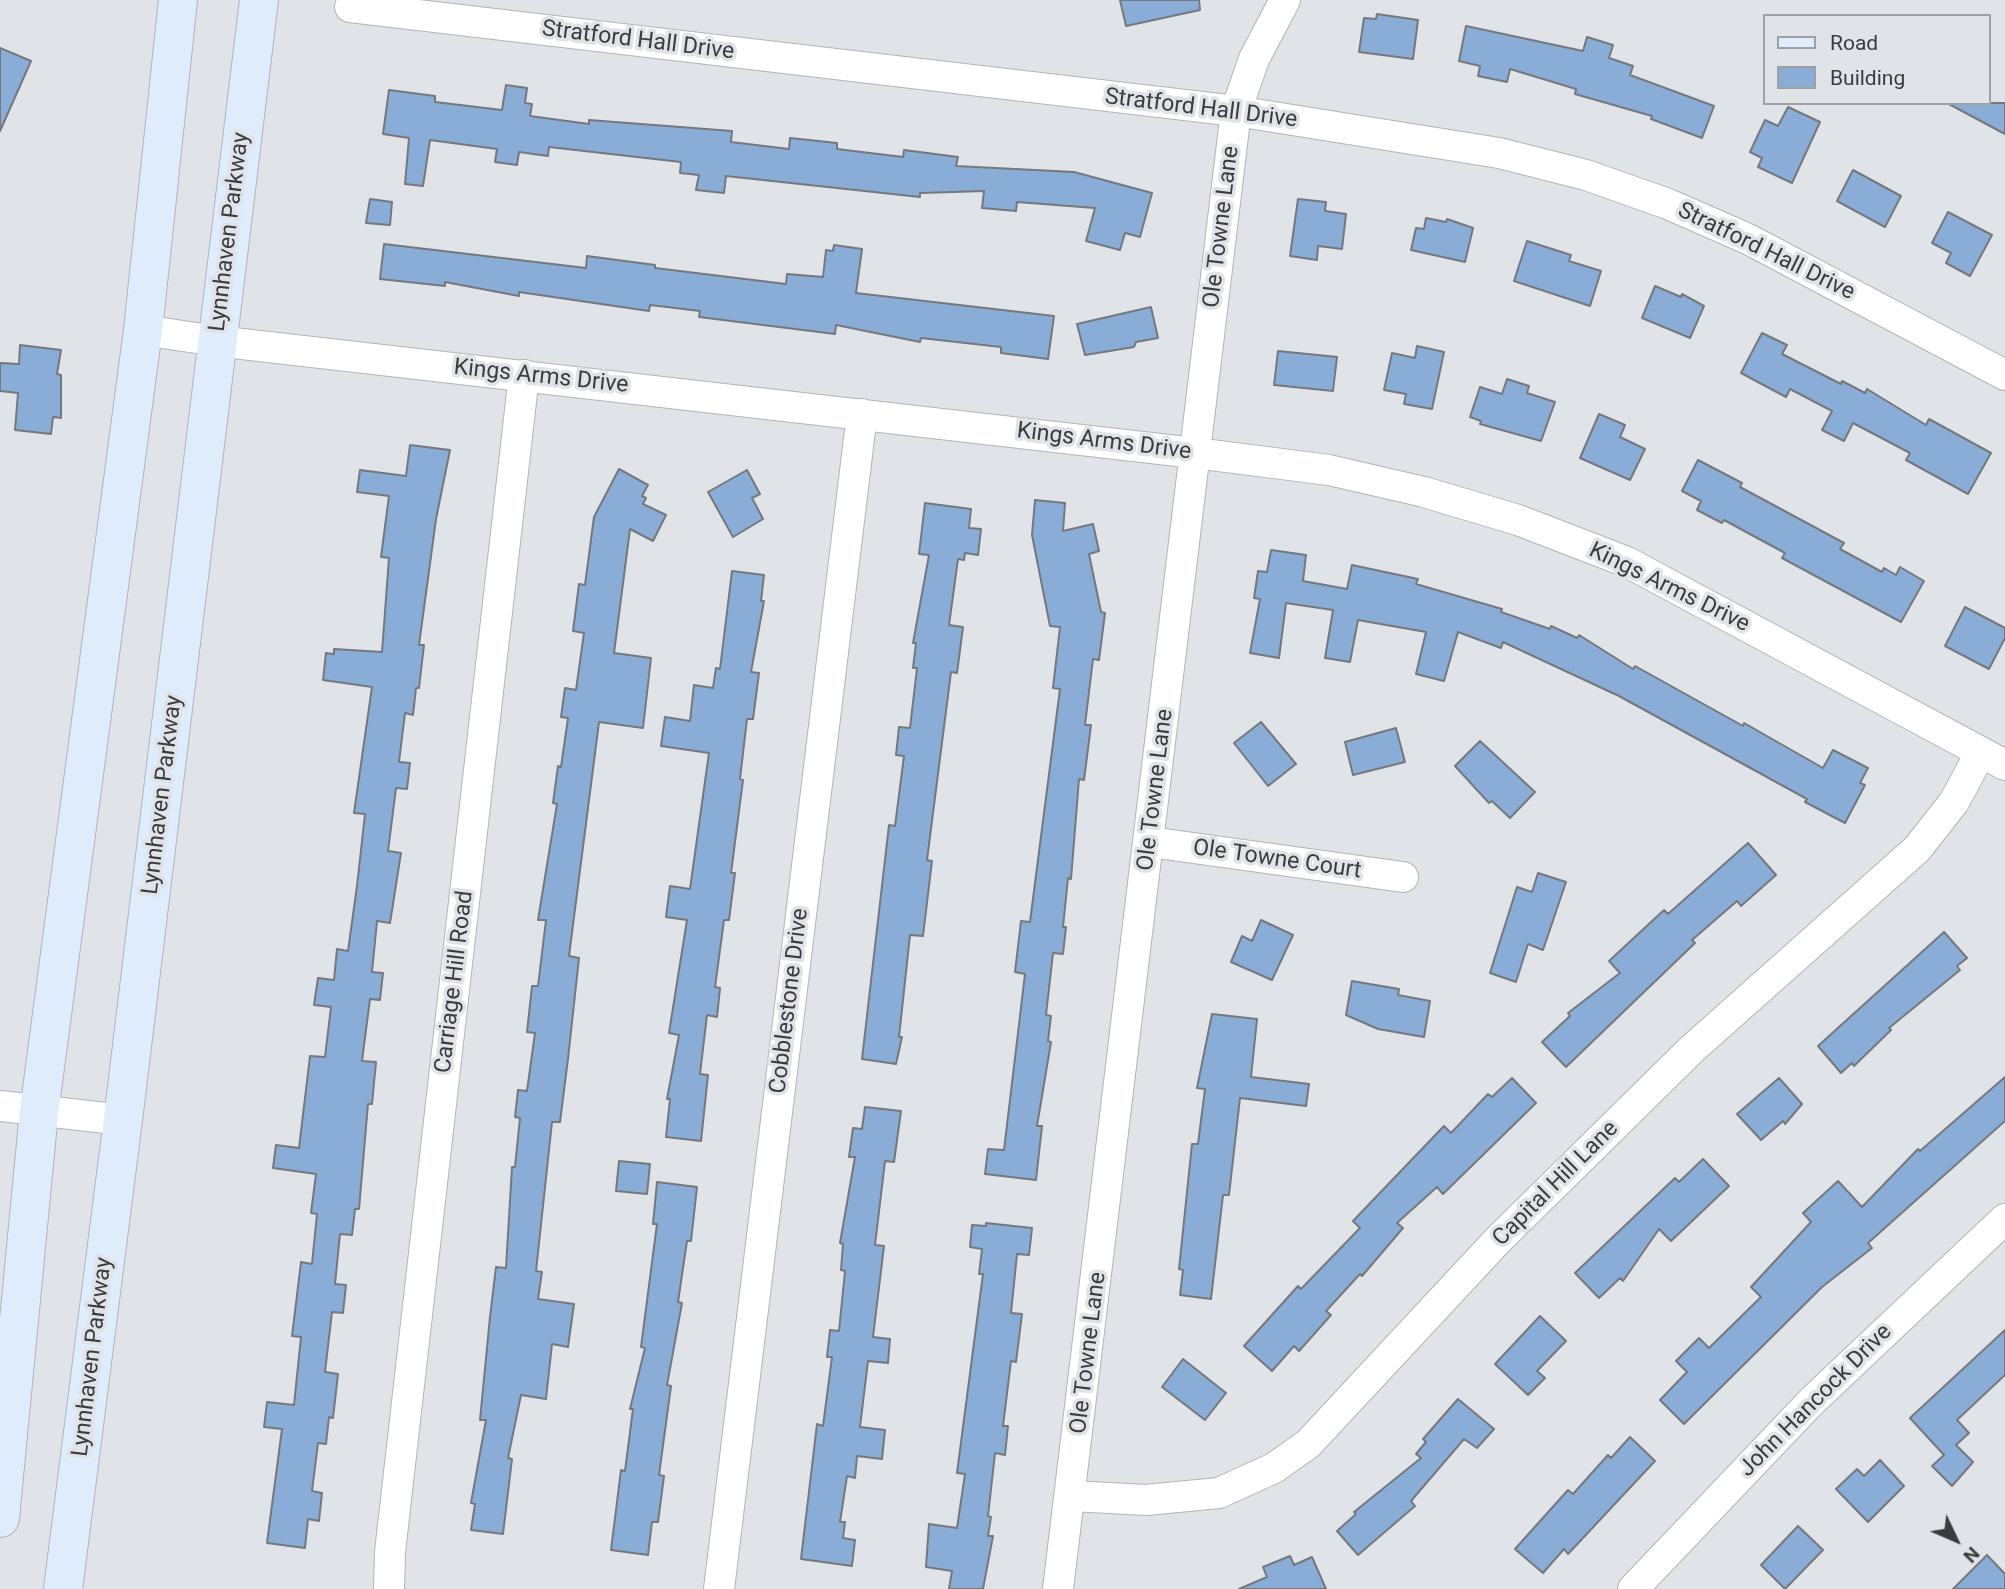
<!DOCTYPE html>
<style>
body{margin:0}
#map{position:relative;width:2005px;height:1589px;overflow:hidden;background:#e0e3e7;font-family:Roboto,sans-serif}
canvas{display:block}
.legend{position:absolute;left:1763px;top:14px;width:228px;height:91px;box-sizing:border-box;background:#e0e3e7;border:2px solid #9ea0a3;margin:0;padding:9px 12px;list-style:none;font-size:21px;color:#3b3c3e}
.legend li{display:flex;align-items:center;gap:14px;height:35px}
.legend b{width:35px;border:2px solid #9ea0a3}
.north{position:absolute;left:1921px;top:1505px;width:70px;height:70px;-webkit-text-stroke:5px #e0e3e7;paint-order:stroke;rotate:134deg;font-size:19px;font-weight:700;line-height:28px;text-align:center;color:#3b3c3e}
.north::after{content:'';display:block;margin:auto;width:24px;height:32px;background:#3b3c3e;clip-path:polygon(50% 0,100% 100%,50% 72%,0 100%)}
</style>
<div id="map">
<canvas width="2005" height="1589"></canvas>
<ul class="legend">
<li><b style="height:9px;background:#deecfb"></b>Road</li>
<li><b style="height:19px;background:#8aadd8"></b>Building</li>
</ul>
<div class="north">N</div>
</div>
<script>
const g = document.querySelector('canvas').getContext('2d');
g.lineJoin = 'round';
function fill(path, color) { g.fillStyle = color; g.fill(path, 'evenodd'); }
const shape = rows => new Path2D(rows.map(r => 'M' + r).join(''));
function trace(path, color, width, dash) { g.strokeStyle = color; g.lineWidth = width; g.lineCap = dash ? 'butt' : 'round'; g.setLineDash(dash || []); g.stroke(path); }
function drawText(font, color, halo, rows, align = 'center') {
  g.font = font + ' Roboto,sans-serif'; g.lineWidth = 7; g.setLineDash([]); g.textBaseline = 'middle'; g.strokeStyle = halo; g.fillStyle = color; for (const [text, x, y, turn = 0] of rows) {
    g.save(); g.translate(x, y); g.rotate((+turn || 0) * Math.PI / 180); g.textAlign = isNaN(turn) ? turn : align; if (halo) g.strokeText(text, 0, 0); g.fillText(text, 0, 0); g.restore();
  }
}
const building = shape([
 [1120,0,1199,0,1200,10,1126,26,1120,0],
 [1377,14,1418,20,1413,59,1359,52,1364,18,1376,19,1377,14],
 [1466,26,1583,51,1587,37,1613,45,1609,58,1633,66,1630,75,1714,106,1702,138,1651,119,1652,116,1575,94,1576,89,1510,69,1507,82,1478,76,1480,66,1459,61,1466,26],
 [0,48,31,61,0,131,0,48],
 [506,85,527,88,525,103,532,104,530,116,589,124,589,120,732,131,731,142,789,149,790,138,837,143,837,149,903,157,904,150,958,157,956,166,1074,172,1152,193,1140,237,1125,233,1120,250,1086,241,1095,208,1017,202,1016,211,982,208,984,191,920,193,920,197,726,176,724,193,696,190,699,175,680,173,681,162,549,147,548,156,519,152,517,165,495,162,497,149,430,140,423,186,405,184,409,138,383,134,389,90,435,96,435,102,502,110,506,85],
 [1947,103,2005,103,2005,134,1947,103],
 [1788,107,1820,122,1792,183,1758,167,1762,158,1750,152,1765,120,1778,126,1788,107],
 [1853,170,1901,196,1885,227,1837,201,1853,170],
 [370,199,392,202,390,225,366,223,370,199],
 [1298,199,1326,202,1325,211,1346,214,1342,249,1318,246,1317,260,1290,256,1298,199],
 [1948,212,1992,235,1970,276,1946,263,1951,253,1932,243,1948,212],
 [1426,218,1446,222,1447,219,1473,228,1465,262,1411,250,1416,228,1424,229,1426,218],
 [1527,241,1571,255,1569,261,1601,271,1590,306,1514,281,1527,241],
 [384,244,586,268,587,256,655,265,655,268,786,284,787,274,823,277,826,250,833,251,834,245,862,249,856,293,1054,316,1048,359,1001,353,1001,347,921,338,920,342,836,325,835,334,699,317,700,311,650,305,649,311,519,292,519,296,445,282,445,286,380,279,384,244],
 [1655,286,1681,297,1682,294,1704,306,1690,338,1642,318,1655,286],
 [1151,307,1158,338,1136,342,1134,347,1085,355,1077,324,1151,307],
 [1762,333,1787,345,1782,354,1841,384,1842,381,1865,393,1867,389,1926,425,1929,419,1991,453,1968,494,1906,460,1910,453,1853,423,1844,441,1822,430,1832,411,1790,389,1786,397,1741,373,1762,333],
 [20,345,61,350,57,374,61,375,61,418,53,417,51,434,15,430,18,393,0,391,0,363,19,364,20,345],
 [1417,346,1444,352,1432,409,1404,404,1406,394,1384,390,1392,353,1415,358,1417,346],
 [1278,351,1337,357,1333,391,1274,385,1278,351],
 [1507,379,1529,386,1527,393,1555,402,1541,441,1480,424,1481,421,1470,417,1480,387,1502,394,1507,379],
 [1599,414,1625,425,1620,437,1645,449,1630,480,1580,458,1599,414],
 [410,445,450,450,436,519,419,645,424,645,419,688,416,688,413,715,405,713,399,762,410,763,407,789,396,788,388,851,401,853,390,923,377,921,372,972,383,973,380,1000,370,999,362,1061,376,1062,372,1104,368,1104,359,1209,355,1209,352,1235,340,1234,335,1284,346,1285,343,1313,332,1312,325,1372,338,1374,333,1418,329,1417,326,1444,318,1443,312,1491,322,1493,319,1521,308,1519,305,1548,267,1543,282,1429,264,1427,267,1402,294,1405,301,1337,292,1336,301,1262,312,1264,317,1214,311,1213,316,1174,273,1168,276,1145,299,1148,310,1056,325,1057,331,1007,314,1005,318,978,334,980,337,949,348,951,357,886,365,814,354,813,372,687,323,680,326,653,334,654,334,649,382,652,389,558,381,557,389,496,357,492,360,470,406,476,410,445],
 [1698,460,1742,483,1740,487,1844,543,1840,549,1882,572,1884,568,1896,575,1900,567,1924,581,1901,622,1782,558,1785,553,1724,520,1722,523,1697,510,1701,501,1682,491,1698,460],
 [619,469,648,485,642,496,646,498,643,504,666,515,653,541,630,529,614,653,651,658,643,728,599,722,569,956,579,958,568,1059,560,1122,552,1122,536,1271,542,1272,538,1299,574,1304,568,1347,552,1344,546,1399,521,1395,508,1458,512,1459,503,1534,471,1530,475,1504,471,1503,486,1420,480,1420,490,1317,496,1267,506,1268,512,1167,515,1167,520,1118,515,1117,518,1090,527,1091,535,1033,527,1032,532,986,538,986,546,920,538,920,557,804,553,803,558,766,561,767,568,718,561,717,565,688,576,690,584,633,573,631,579,584,585,585,594,517,619,469],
 [747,470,760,494,752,498,763,519,733,537,708,492,747,470],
 [1035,500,1065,503,1063,531,1093,524,1099,551,1089,554,1101,612,1105,613,1099,660,1093,659,1085,725,1091,725,1084,780,1079,779,1071,879,1068,878,1063,927,1066,927,1063,954,1053,953,1046,1015,1051,1016,1048,1041,1051,1042,1037,1126,1042,1126,1036,1180,985,1174,988,1149,1004,1150,1025,974,1015,972,1021,921,1030,922,1060,689,1053,688,1060,627,1050,626,1032,535,1035,500],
 [925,503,971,509,969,528,981,529,978,555,965,553,964,560,958,559,949,625,963,627,957,673,951,672,927,860,932,861,923,936,910,935,899,1037,902,1037,896,1064,862,1059,889,825,895,826,904,756,896,755,899,727,910,728,917,668,913,668,916,643,913,643,929,555,919,554,925,503],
 [1271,550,1306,555,1303,581,1347,589,1352,565,1418,579,1416,584,1502,609,1501,612,1550,629,1551,626,1577,638,1579,635,1633,669,1635,666,1743,726,1744,723,1823,768,1833,750,1868,768,1860,783,1865,785,1845,823,1805,802,1807,799,1619,696,1503,642,1501,648,1458,632,1444,681,1416,674,1426,632,1358,620,1350,662,1325,658,1333,610,1286,603,1279,658,1250,653,1260,599,1254,598,1258,571,1267,572,1271,550],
 [732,571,764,575,761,601,764,601,751,672,759,673,753,719,747,719,740,779,743,780,731,873,735,873,729,920,724,920,715,987,720,988,717,1017,707,1015,700,1074,708,1075,701,1141,666,1137,670,1099,667,1099,679,1035,669,1033,687,920,666,917,670,886,690,889,709,753,661,746,665,717,690,721,694,685,713,688,716,668,720,669,732,571],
 [1965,607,2005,628,2005,638,1989,669,1945,646,1965,607],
 [1261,722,1296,764,1268,786,1234,743,1261,722],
 [1396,728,1405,762,1353,775,1345,742,1396,728],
 [1480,741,1535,792,1510,818,1492,801,1489,803,1455,766,1480,741],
 [1748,843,1776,875,1741,906,1737,901,1692,940,1695,943,1566,1067,1542,1042,1570,1016,1568,1013,1620,973,1609,961,1664,910,1668,914,1748,843],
 [1538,873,1566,882,1543,950,1528,944,1516,982,1490,973,1517,887,1532,892,1538,873],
 [1261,920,1293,935,1272,980,1231,962,1242,936,1252,941,1261,920],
 [1944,932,1967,958,1957,966,1960,970,1889,1028,1891,1030,1854,1066,1852,1063,1841,1073,1818,1046,1944,932],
 [1352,981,1399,989,1398,995,1430,1001,1424,1037,1378,1029,1346,1015,1352,981],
 [1212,1014,1257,1019,1251,1077,1309,1084,1306,1106,1240,1098,1229,1195,1223,1195,1211,1299,1180,1295,1183,1270,1179,1269,1192,1144,1198,1144,1205,1089,1197,1088,1212,1014],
 [2005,1077,2005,1121,1868,1243,1872,1248,1822,1287,1684,1424,1660,1400,1687,1372,1676,1361,1699,1338,1709,1348,1761,1297,1751,1287,1811,1222,1803,1213,1838,1181,1862,1207,1918,1149,1920,1151,2005,1077],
 [1512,1078,1536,1103,1443,1194,1437,1187,1397,1223,1403,1228,1362,1276,1360,1274,1326,1311,1331,1315,1299,1351,1294,1346,1272,1371,1244,1346,1298,1286,1301,1289,1360,1228,1353,1221,1444,1126,1451,1133,1488,1094,1492,1097,1512,1078],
 [1779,1078,1802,1104,1785,1124,1783,1121,1761,1140,1737,1114,1779,1078],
 [865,1107,901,1111,894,1162,885,1161,875,1245,884,1246,873,1337,890,1339,888,1363,868,1361,860,1427,885,1430,882,1459,857,1456,855,1478,847,1476,840,1522,845,1522,843,1538,855,1540,852,1566,801,1559,817,1424,823,1426,832,1357,827,1357,830,1330,839,1331,845,1271,841,1270,843,1244,840,1243,855,1157,849,1157,853,1128,862,1129,865,1107],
 [1703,1159,1729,1186,1671,1241,1659,1229,1623,1281,1620,1278,1599,1298,1575,1273,1675,1178,1679,1182,1703,1159],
 [619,1161,650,1164,647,1194,616,1191,619,1161],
 [657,1182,697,1187,691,1241,687,1241,678,1302,682,1303,667,1385,671,1386,659,1475,664,1476,658,1522,652,1522,648,1555,611,1550,621,1470,625,1471,633,1409,630,1409,645,1348,641,1347,657,1224,653,1224,657,1182],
 [986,1223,1032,1228,1029,1255,1017,1254,1011,1313,1022,1314,1016,1362,1011,1361,1003,1426,1008,1426,1005,1455,995,1453,988,1516,991,1517,988,1536,993,1536,983,1589,949,1589,952,1571,926,1567,929,1524,957,1528,965,1474,957,1473,983,1274,979,1274,982,1249,970,1247,972,1225,986,1226,986,1223],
 [1540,1316,1566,1341,1537,1371,1545,1378,1528,1395,1495,1364,1540,1316],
 [2005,1330,2005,1375,1957,1420,1969,1433,1956,1445,1973,1462,1952,1486,1932,1466,1944,1455,1910,1418,2005,1330],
 [1183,1359,1226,1393,1205,1420,1162,1387,1183,1359],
 [1458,1399,1494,1429,1477,1448,1464,1439,1411,1501,1415,1506,1358,1555,1337,1531,1356,1514,1354,1512,1421,1458,1416,1454,1426,1442,1423,1439,1458,1399],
 [1630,1437,1655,1461,1568,1554,1564,1549,1543,1573,1515,1549,1568,1490,1573,1494,1608,1455,1611,1458,1630,1437],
 [1880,1460,1904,1486,1868,1522,1836,1489,1857,1469,1864,1476,1880,1460],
 [1798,1526,1823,1550,1785,1589,1761,1565,1798,1526],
 [1987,1555,2005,1574,2005,1589,1953,1589,1987,1555],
 [1290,1556,1294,1565,1312,1557,1326,1589,1239,1589,1267,1577,1263,1567,1290,1556]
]);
fill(building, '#8aadd8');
trace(building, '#75787c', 2);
const street = shape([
 [350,7,1236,111,1499,153,1586,175,1668,204,1748,239,2005,375],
 [143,330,216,341,1195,453,1329,470,1424,492,1518,520,1627,562,2005,765],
 [1150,842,1403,877],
 [0,1106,123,1120],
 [1072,1496,1146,1500,1219,1493,1274,1468,1308,1444,1497,1241,1692,1049,1917,849,1954,802,1981,752],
 [389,1589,390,1552,524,375],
 [719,1589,862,414],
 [1058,1589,1236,111,1254,59,1285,0],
 [1633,1589,1811,1402,2005,1219]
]);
const secondary = shape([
 [0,1518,39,1112,143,330,178,0],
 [63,1589,123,1120,259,0]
]);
trace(street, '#b2b5b8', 32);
trace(secondary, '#b2b5b8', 40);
trace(street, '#fff', 30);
trace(secondary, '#deecfb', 38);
drawText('23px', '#3b3c3e', '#e0e3e7', [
 ["Stratford Hall Drive",638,41,7],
 ["Stratford Hall Drive",1201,109,7],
 ["Ole Towne Lane",1222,227,-83],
 ["Lynnhaven Parkway",230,232,-83],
 ["Stratford Hall Drive",1766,252,26],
 ["Kings Arms Drive",541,377,6],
 ["Kings Arms Drive",1104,442,7],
 ["Kings Arms Drive",1669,588,26],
 ["Ole Towne Lane",1156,790,-83],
 ["Lynnhaven Parkway",163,795,-83],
 ["Ole Towne Court",1277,860,8],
 ["Carriage Hill Road",455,982,-83],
 ["Cobblestone Drive",790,1001,-83],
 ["Capital Hill Lane",1556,1184,-45],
 ["Ole Towne Lane",1089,1353,-83],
 ["Lynnhaven Parkway",93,1357,-83],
 ["John Hancock Drive",1816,1401,-45]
]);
</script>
